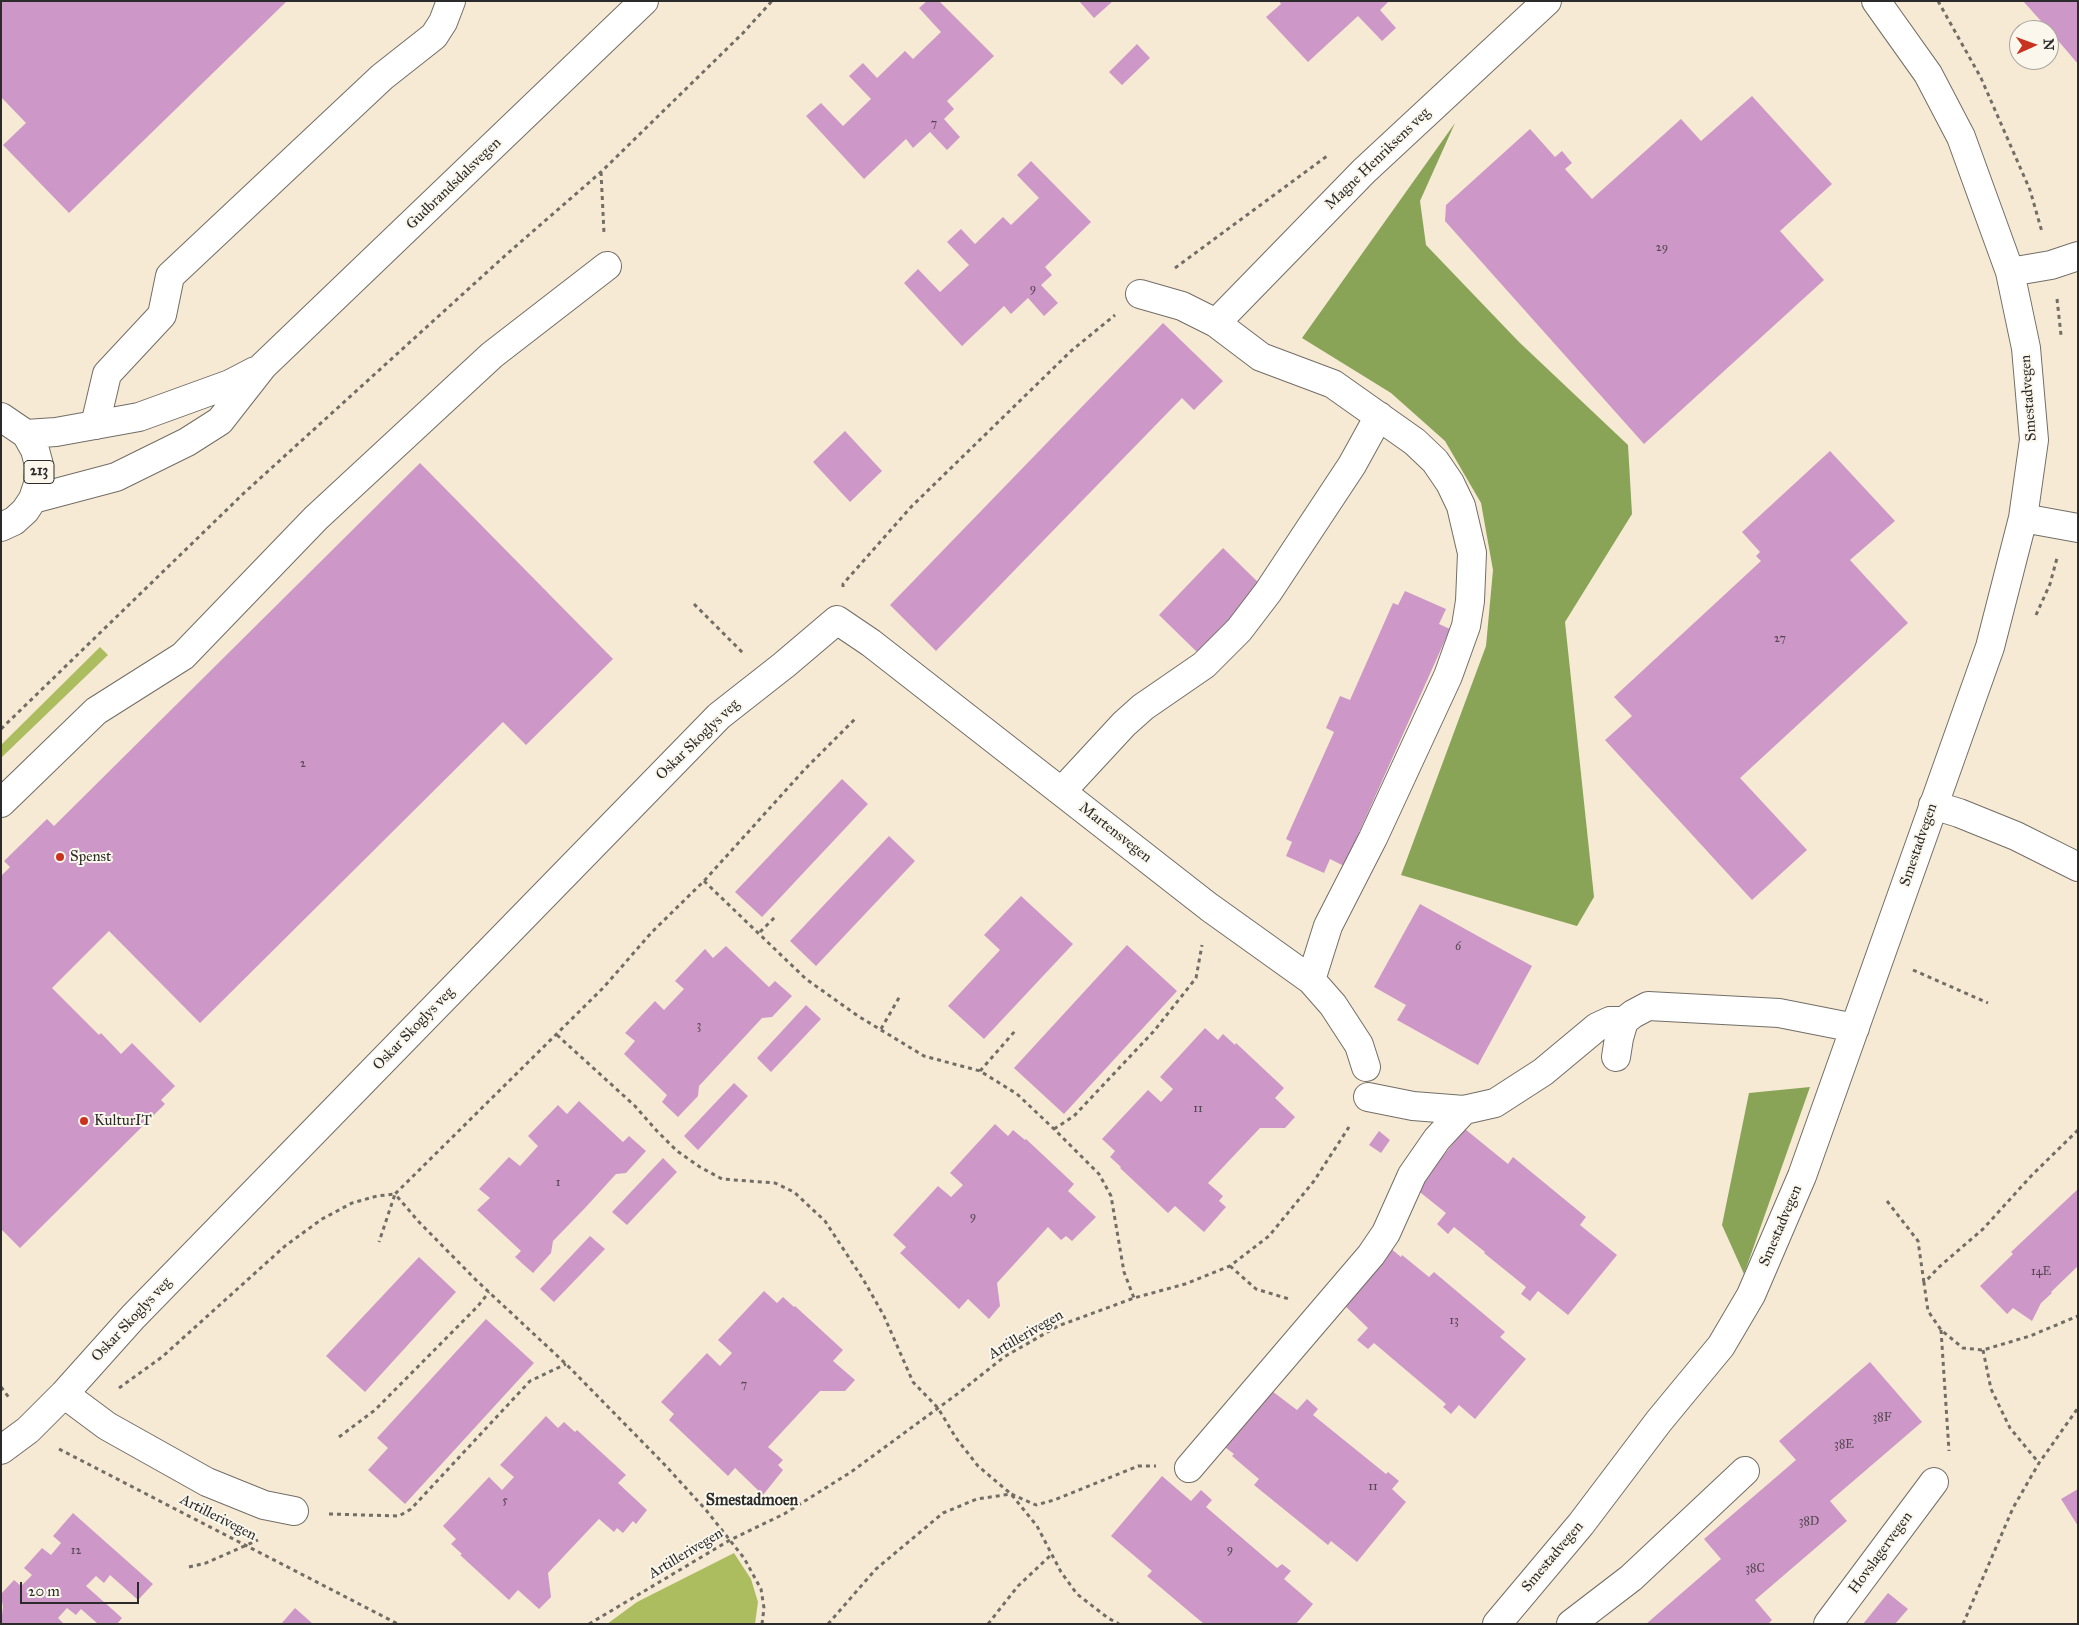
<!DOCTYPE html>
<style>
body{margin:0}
#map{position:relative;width:2079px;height:1625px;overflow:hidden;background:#f6ead5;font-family:"IM FELL Great Primer",serif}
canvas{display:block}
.frame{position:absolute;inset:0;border:2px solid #2b2b2b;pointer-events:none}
.north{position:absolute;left:2009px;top:20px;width:50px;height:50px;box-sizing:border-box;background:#fbf7ec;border:1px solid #a8a59f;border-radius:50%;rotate:88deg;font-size:14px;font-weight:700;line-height:20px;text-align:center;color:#2b2b2b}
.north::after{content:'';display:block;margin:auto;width:18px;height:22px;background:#c8321e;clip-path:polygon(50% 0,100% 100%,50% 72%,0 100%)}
.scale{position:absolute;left:20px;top:1582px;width:119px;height:22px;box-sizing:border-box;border:2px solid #2b2b2b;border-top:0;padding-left:6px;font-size:15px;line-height:18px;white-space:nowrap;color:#2b2b2b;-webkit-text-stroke:4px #fbf7ec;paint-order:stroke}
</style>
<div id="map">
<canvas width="2079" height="1625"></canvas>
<div class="frame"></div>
<div class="north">N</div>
<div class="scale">20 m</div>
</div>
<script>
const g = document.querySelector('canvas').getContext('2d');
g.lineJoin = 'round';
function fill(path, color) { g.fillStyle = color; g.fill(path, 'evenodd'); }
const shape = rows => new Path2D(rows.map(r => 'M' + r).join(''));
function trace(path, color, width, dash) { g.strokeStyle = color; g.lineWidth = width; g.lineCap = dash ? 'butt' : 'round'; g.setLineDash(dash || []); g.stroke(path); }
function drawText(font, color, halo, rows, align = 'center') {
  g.font = font + ' "IM FELL Great Primer",serif'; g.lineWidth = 4; g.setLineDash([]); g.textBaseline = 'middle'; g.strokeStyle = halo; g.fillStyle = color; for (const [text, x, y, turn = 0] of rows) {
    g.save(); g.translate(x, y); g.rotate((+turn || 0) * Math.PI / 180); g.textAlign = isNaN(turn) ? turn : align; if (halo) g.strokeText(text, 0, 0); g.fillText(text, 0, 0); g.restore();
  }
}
fill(shape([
 [100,647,108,655,1,758,1,745],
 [734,1553,751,1579,758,1602,755,1624,607,1624,637,1602]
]), '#acbd60');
fill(shape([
 [1455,123,1420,201,1426,245,1519,342,1628,445,1632,514,1565,622,1594,897,1577,926,1401,875,1486,646,1493,570,1481,503,1445,441,1391,393,1302,338],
 [1810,1087,1744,1274,1722,1225,1749,1093]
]), '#89a456');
fill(shape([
 [3,1,287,1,69,213,3,145,26,123,1,97,1,3],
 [927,1,939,1,994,56,947,101,954,109,944,119,960,137,947,150,930,132,913,148,906,139,864,179,806,116,821,103,843,126,871,99,849,76,863,63,877,78,905,51,913,59,941,32,919,8],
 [1079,1,1113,1,1094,18],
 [1279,1,1389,1,1380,10,1396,28,1382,41,1358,16,1308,62,1266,17,1281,4],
 [2023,1,2078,1,2078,64,2049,30],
 [1137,44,1150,58,1122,85,1109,72],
 [1752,96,1832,184,1780,231,1824,280,1644,444,1445,221,1446,205,1530,129,1555,157,1562,151,1572,163,1565,169,1592,199,1681,119,1701,141],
 [1031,161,1091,222,1045,267,1052,275,1041,285,1058,303,1044,316,1028,298,1011,314,1004,306,962,346,904,283,918,269,940,292,969,265,947,242,961,229,975,244,1003,217,1011,225,1039,198,1017,175],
 [1163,323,1223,381,1194,410,1182,398,936,651,890,605],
 [845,431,882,471,850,502,813,462],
 [1830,451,1895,521,1850,560,1908,623,1740,778,1807,850,1752,900,1605,740,1632,716,1614,697,1761,561,1756,556,1760,552,1742,532],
 [420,463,613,659,526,745,503,722,200,1023,109,931,52,988,99,1035,101,1033,121,1054,132,1043,175,1086,161,1100,165,1104,20,1248,1,1229,1,876,10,867,4,861,47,819,54,826],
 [1223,548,1262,586,1198,653,1159,615],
 [1405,591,1446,609,1439,624,1450,629,1344,866,1330,859,1324,873,1286,856,1292,842,1286,839,1334,732,1326,728,1340,696,1350,700,1393,603,1398,605],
 [842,779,868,804,762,917,735,892],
 [889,836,915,861,816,966,790,941],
 [1021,896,1073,944,984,1039,948,1006,1000,950,984,935],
 [1420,904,1532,966,1478,1065,1397,1020,1406,1005,1374,987],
 [1127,945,1177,991,1064,1114,1014,1068],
 [726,946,769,987,775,981,792,996,772,1017,762,1018,699,1086,698,1096,678,1117,662,1102,667,1095,624,1054,635,1041,625,1033,655,1001,664,1010,684,989,675,981,705,949,713,958],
 [806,1005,821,1019,771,1072,757,1058],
 [1205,1028,1218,1040,1223,1034,1235,1045,1236,1043,1284,1088,1275,1098,1295,1117,1285,1128,1260,1128,1208,1183,1223,1196,1219,1201,1226,1207,1204,1232,1175,1206,1168,1213,1120,1168,1121,1167,1110,1157,1115,1151,1102,1139,1148,1090,1161,1102,1173,1089,1160,1077],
 [734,1083,748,1096,698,1150,684,1136],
 [579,1101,623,1142,629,1136,646,1151,626,1173,616,1174,585,1208,553,1241,551,1253,533,1273,515,1257,521,1251,477,1210,490,1198,479,1189,509,1157,520,1166,538,1146,528,1136,558,1105,567,1114],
 [995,1124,1008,1136,1013,1130,1025,1140,1026,1139,1074,1184,1068,1191,1096,1217,1072,1241,1066,1236,1061,1240,1048,1227,997,1283,1000,1306,989,1319,968,1299,959,1309,900,1253,906,1247,893,1235,938,1186,951,1197,963,1185,950,1173],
 [1465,1129,1508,1164,1513,1157,1586,1217,1580,1225,1617,1255,1568,1315,1538,1291,1530,1301,1521,1294,1526,1287,1484,1253,1485,1252,1454,1227,1448,1234,1437,1224,1446,1213,1416,1189],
 [1379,1131,1390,1140,1381,1153,1369,1145],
 [663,1158,677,1172,627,1225,612,1212],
 [2078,1189,2078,1266,2051,1292,2052,1293,2041,1303,2032,1321,2013,1308,2007,1314,1980,1286,2013,1254,2011,1252],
 [590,1236,605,1249,554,1302,540,1289],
 [1389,1247,1401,1257,1402,1255,1429,1277,1434,1272,1505,1332,1500,1337,1526,1359,1475,1419,1459,1405,1451,1414,1443,1407,1446,1404,1374,1343,1368,1349,1357,1340,1368,1328,1342,1303],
 [419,1257,456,1292,365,1392,326,1356],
 [764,1291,777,1303,783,1297,794,1307,795,1306,843,1350,833,1361,855,1380,845,1391,820,1391,768,1447,783,1460,778,1465,783,1470,763,1495,735,1468,728,1476,669,1420,674,1414,661,1402,707,1353,720,1366,732,1353,718,1340],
 [486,1319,534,1363,405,1504,368,1470,388,1448,377,1438],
 [1870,1362,1922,1422,1830,1501,1847,1521,1755,1600,1772,1620,1768,1624,1646,1624,1721,1559,1704,1539,1796,1460,1779,1441],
 [1268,1388,1297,1410,1307,1399,1318,1409,1313,1415,1386,1474,1388,1472,1399,1481,1392,1489,1406,1502,1357,1562,1331,1541,1328,1545,1254,1485,1259,1479,1232,1456,1234,1454,1222,1445],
 [546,1416,558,1428,564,1422,575,1432,577,1430,626,1475,618,1483,647,1510,636,1524,633,1521,623,1533,617,1528,614,1532,599,1519,548,1573,551,1597,539,1609,518,1590,509,1600,460,1555,462,1554,451,1544,456,1539,443,1526,489,1477,502,1490,514,1477,500,1465],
 [1162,1476,1191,1501,1201,1490,1212,1500,1206,1507,1277,1568,1282,1564,1291,1571,1284,1579,1313,1604,1296,1624,1204,1624,1147,1576,1152,1571,1111,1536],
 [2078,1489,2078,1526,2061,1499],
 [73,1513,153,1584,138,1600,110,1575,104,1583,96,1576,86,1586,122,1618,117,1624,98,1624,81,1609,76,1615,67,1608,58,1618,64,1624,1,1624,3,1607,1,1594,14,1580,21,1586,32,1575,24,1568,42,1548,51,1555,61,1543,53,1536],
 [1888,1593,1908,1609,1895,1624,1863,1624],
 [295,1608,313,1624,281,1624]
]), '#cd98c7');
const minor = shape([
 [2010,272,2051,265,2078,256],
 [1140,294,1182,306,1216,323,1261,357,1333,384,1415,442,1435,461,1450,483,1461,506,1472,553,1470,601,1466,626,1448,676,1373,838,1328,926,1311,980],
 [1216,323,1364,171,1547,1],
 [95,425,107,374,162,315,170,276,382,77,434,36,443,22,451,1],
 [2023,518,2078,528],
 [1062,791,1124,724,1143,707,1204,665,1239,630,1268,592,1352,465,1379,416],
 [1,803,96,711,183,656,316,518,492,355,607,266],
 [1933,805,1959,813,2016,836,2078,867],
 [1616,1057,1619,1038,1624,1021],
 [1368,1097,1413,1106,1464,1110,1495,1103,1543,1072,1597,1027,1610,1021,1624,1021,1633,1014,1648,1006,1779,1013,1855,1028],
 [64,1394,107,1426,207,1482,264,1505,294,1511],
 [1,1450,28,1430,64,1394,133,1317,719,716,784,665,837,620,871,643,1209,907,1311,980,1333,1005,1359,1045,1366,1067],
 [1189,1468,1371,1255,1386,1233,1412,1175,1437,1139,1464,1110],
 [1497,1624,1581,1524,1659,1421,1721,1346,1751,1295,1802,1176,1990,647,2023,518,2034,440,2026,348,2010,272,1961,137,1928,74,1876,1],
 [1571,1624,1631,1578,1745,1471],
 [1828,1624,1934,1482]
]);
const major = shape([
 [1,417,26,434,35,450,39,465,38,484,33,499,25,511,14,521,1,527],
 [26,434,56,432,139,417,230,384,255,371],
 [33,499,116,477,187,442,220,421,263,366,644,1]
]);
trace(minor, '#726e66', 30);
trace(major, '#726e66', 30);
trace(shape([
 [1938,1,1981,78,2030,190,2042,232],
 [601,172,604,233],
 [1175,268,1327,156],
 [2057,299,2061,335],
 [843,587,843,584,912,506,1071,351,1115,315],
 [694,604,743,653],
 [2036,615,2050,584,2057,558],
 [1,729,244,493,508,253,601,172,743,33,772,1],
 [704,881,806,979,858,1016,924,1056,980,1071,1017,1094,1054,1129,1099,1174,1111,1196,1124,1272,1134,1298],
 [760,932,775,917],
 [1913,970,1988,1003],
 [881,1029,900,996],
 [557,1035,635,1106,657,1131,677,1151,700,1167,722,1179,775,1183,794,1192,825,1221,863,1279,884,1316,913,1382,938,1408,956,1438,978,1466,1011,1494,1037,1526,1061,1572,1077,1594,1108,1618,1119,1624],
 [980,1071,1015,1031],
 [1054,1129,1074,1116,1154,1031,1196,978,1202,945],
 [2078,1130,2032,1175,1983,1229,1939,1267,1924,1283,1928,1311,1941,1330,1963,1348,1983,1350,2030,1336,2078,1316],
 [1887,1201,1918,1241,1924,1283],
 [1230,1266,1256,1289,1289,1299],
 [1941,1330,1949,1451],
 [1983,1350,1991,1389,2010,1428,2039,1463],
 [1,1387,10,1399],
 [119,1388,162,1357,285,1246,322,1219,352,1203,377,1196,395,1194,379,1242],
 [339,1437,375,1410,478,1306,489,1292],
 [59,1449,398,1624],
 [329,1514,399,1516,411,1509,530,1381,566,1364],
 [189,1567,206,1563,258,1540],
 [589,1624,730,1540,784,1514,851,1472,960,1392,1004,1357,1058,1326,1134,1298,1185,1284,1230,1266,1269,1236,1314,1181,1349,1127],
 [762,1624,764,1608,761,1589,744,1558,706,1510,664,1464,566,1364,477,1281,419,1222,395,1194,603,988,652,932,704,881,805,769,855,719],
 [828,1624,876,1569,943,1513,977,1499,1011,1494,1036,1505,1054,1500,1138,1466,1156,1466],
 [988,1624,1018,1586,1052,1554],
 [1963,1624,2013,1508,2039,1463,2078,1408]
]), '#726e66', 3, [4, 4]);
trace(minor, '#fff', 28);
trace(major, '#fff', 28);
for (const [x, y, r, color] of [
 [60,857,5,"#c8321e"],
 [84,1121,5,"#c8321e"]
]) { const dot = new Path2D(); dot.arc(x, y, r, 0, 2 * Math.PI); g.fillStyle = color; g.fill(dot); trace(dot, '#fbf7ec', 2); }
drawText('12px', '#544652', null, [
 ["7",934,124],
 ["29",1662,248],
 ["9",1033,289],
 ["27",1780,639],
 ["2",303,764],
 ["6",1458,947],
 ["3",699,1026],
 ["11",1198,1109],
 ["1",558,1183],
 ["9",973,1217],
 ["14E",2041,1272],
 ["13",1454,1321],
 ["7",744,1385],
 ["38F",1882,1418],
 ["38E",1844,1445],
 ["11",1373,1487],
 ["5",505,1501],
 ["38D",1809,1522],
 ["9",1230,1550],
 ["12",76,1551],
 ["38C",1755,1569]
]);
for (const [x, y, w] of [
 [39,472,30]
]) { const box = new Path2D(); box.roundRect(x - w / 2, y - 11.5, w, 23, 4); g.fillStyle = '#fbf7ec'; g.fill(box); trace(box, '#2b2b2b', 1); }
drawText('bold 14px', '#2b2b2b', null, [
 ["213",39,472]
]);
drawText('15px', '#2b2b2b', '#fbf7ec', [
 ["Magne Henriksens veg",1378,159,-44],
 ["Gudbrandsdalsvegen",454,184,-44],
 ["Smestadvegen",2029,398,-94],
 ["Oskar Skoglys veg",698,740,-44],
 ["Martensvegen",1115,833,38],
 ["Smestadvegen",1919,845,-71],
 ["Oskar Skoglys veg",414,1029,-46],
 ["Smestadvegen",1781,1226,-67],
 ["Oskar Skoglys veg",132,1320,-47],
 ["Artillerivegen",1026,1335,-30],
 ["Artillerivegen",218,1518,27],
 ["Hovslagervegen",1881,1553,-54],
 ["Artillerivegen",686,1554,-31],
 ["Smestadvegen",1553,1557,-50]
]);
drawText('15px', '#2b2b2b', '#fbf7ec', [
 ["Spenst",70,857],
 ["KulturIT",94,1121]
], 'left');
drawText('bold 16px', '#2b2b2b', '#fbf7ec', [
 ["Smestadmoen",752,1501]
]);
</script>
